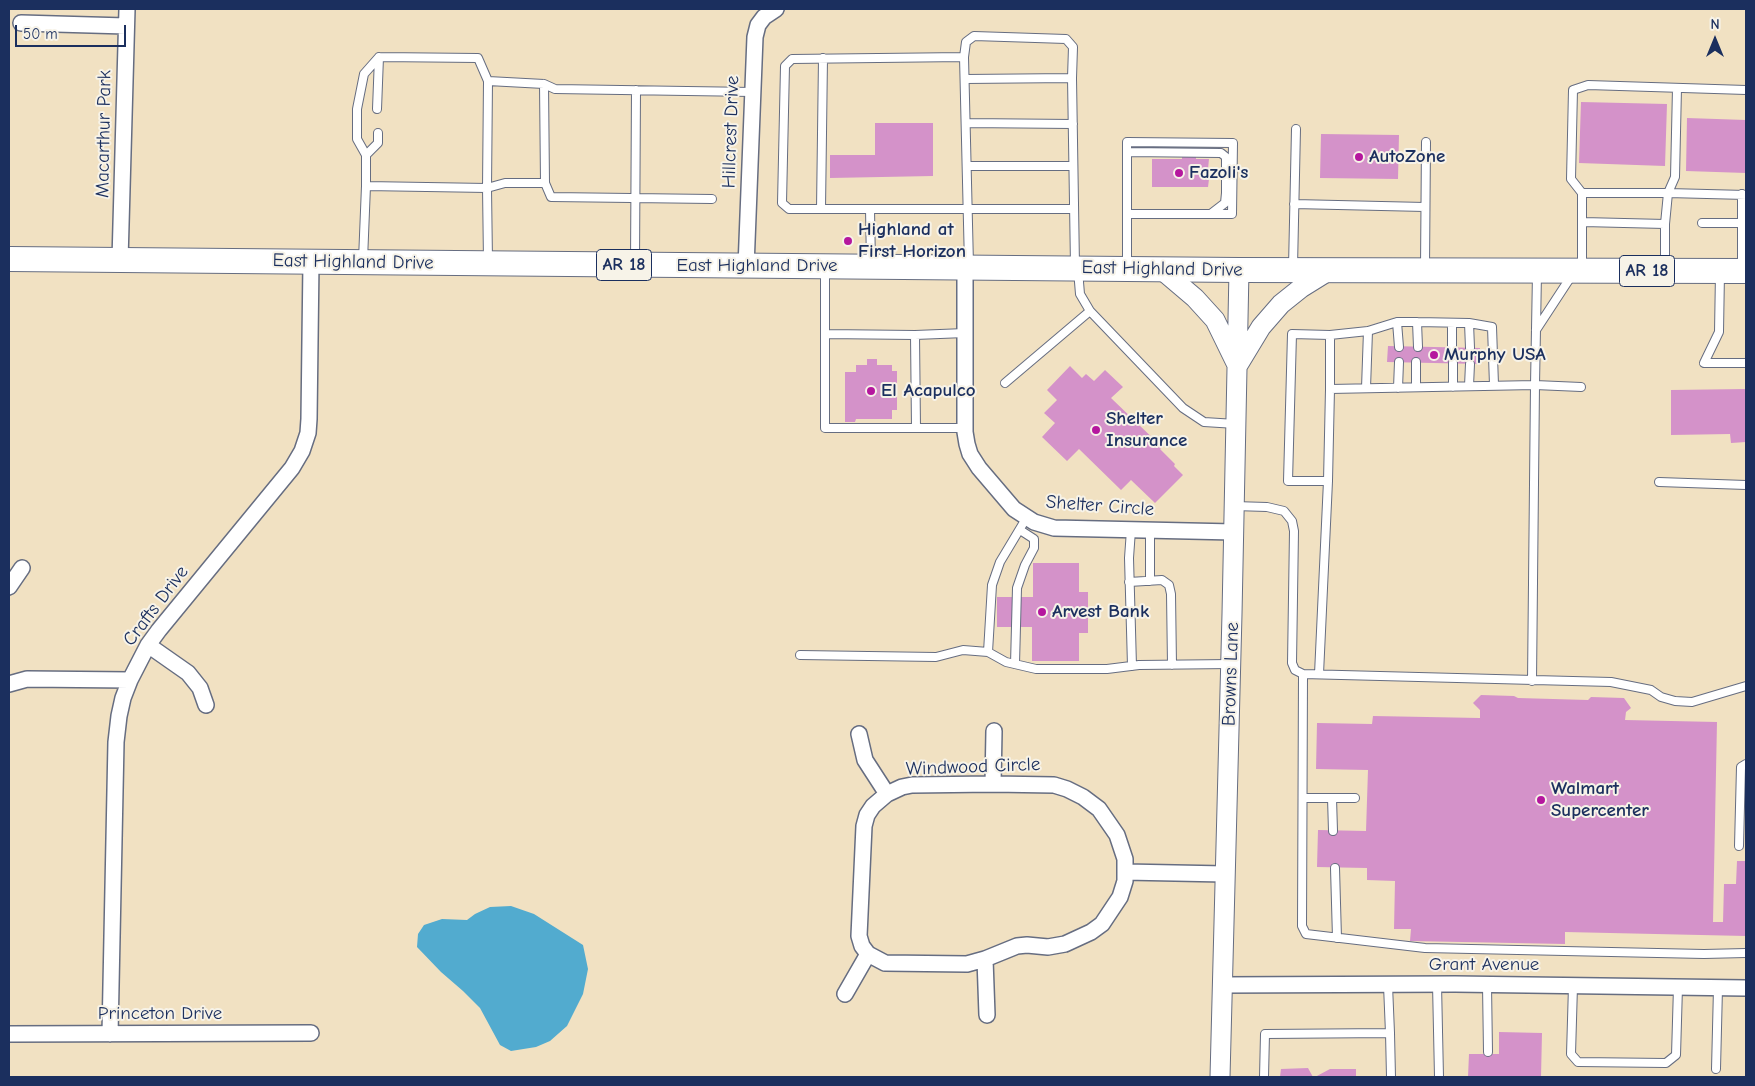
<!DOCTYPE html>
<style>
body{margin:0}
#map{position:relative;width:1755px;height:1086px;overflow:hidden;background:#f1e1c2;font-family:"Comic Neue",sans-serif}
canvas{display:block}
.frame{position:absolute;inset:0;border:10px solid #1b2f5e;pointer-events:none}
.north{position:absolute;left:1690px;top:15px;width:50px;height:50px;-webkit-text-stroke:4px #f7f3e8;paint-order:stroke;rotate:0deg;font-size:14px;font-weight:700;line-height:20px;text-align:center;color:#1b2f5e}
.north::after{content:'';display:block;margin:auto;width:18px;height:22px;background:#1b2f5e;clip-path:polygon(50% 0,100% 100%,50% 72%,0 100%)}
.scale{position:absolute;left:15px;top:25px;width:111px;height:22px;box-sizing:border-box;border:2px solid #1b2f5e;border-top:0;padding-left:6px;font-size:15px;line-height:18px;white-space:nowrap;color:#1b2f5e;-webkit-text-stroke:4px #f7f3e8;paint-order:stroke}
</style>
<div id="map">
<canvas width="1755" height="1086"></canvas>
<div class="frame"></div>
<div class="north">N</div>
<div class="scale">50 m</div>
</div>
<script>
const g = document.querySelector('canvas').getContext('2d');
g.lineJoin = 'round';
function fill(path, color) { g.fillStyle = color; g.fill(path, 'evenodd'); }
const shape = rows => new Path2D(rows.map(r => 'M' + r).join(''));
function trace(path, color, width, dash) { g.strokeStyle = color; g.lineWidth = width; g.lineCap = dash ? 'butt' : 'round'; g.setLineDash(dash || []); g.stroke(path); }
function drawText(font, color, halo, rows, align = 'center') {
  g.font = font + ' "Comic Neue",sans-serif'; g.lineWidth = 4; g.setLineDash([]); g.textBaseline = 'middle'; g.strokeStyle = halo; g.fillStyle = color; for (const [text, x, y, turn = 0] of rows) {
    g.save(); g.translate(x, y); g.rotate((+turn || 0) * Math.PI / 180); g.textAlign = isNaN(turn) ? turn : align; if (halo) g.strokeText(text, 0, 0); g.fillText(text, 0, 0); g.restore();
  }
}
fill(shape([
 [511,906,534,914,583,945,588,969,583,994,567,1026,550,1041,536,1047,511,1051,500,1045,480,1008,463,991,441,972,417,947,418,934,424,925,442,919,467,920,475,914,490,907]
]), '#52abcf');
fill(shape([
 [1581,102,1667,104,1665,166,1579,163],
 [1687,118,1746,120,1746,173,1686,171],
 [875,123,933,123,933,176,830,178,830,155,875,155],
 [1321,134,1399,135,1398,179,1320,178],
 [1182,154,1196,154,1196,159,1209,159,1207,179,1209,179,1208,187,1152,187,1152,159,1182,159],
 [1388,346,1480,348,1480,364,1387,362],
 [867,359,877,359,877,365,892,365,892,371,897,371,897,410,892,410,892,419,856,419,855,422,845,422,845,372,856,372,856,365,867,365],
 [1070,366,1082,378,1086,374,1094,381,1105,370,1123,387,1111,398,1162,447,1160,449,1175,464,1174,466,1183,475,1155,503,1131,480,1121,490,1079,449,1067,461,1042,437,1055,423,1044,413,1057,400,1047,390],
 [1746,389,1746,442,1731,443,1730,434,1671,435,1671,390],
 [1033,563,1079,563,1079,592,1088,592,1088,633,1079,633,1079,661,1032,661,1032,627,997,627,997,597,1033,597],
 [1481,695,1514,696,1518,698,1588,700,1591,697,1624,698,1631,708,1626,712,1625,720,1717,722,1713,922,1723,922,1724,884,1736,884,1737,861,1746,861,1746,936,1565,932,1565,944,1410,941,1411,929,1394,929,1395,881,1367,880,1367,868,1317,867,1318,830,1366,831,1368,770,1316,769,1317,723,1372,724,1373,716,1480,718,1480,710,1473,703],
 [1499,1032,1542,1033,1541,1077,1468,1077,1469,1054,1499,1054],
 [1308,1068,1313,1077,1280,1077,1281,1069],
 [1330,1069,1356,1069,1356,1077,1315,1077]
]), '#d492c9');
const service = shape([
 [964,57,966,42,974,36,1066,39,1073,47,1072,78,965,79],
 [1072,78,1075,266],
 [488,81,544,84,545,183,505,183,487,188,488,81],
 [544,84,555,89,753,92],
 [1677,88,1675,177,1668,193,1746,195],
 [377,109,379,57],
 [966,123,1073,124],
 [1127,152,1221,153,1226,157,1226,193,1225,203,1212,213],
 [366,155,378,143,378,133],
 [967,166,1073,166],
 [545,183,551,197,712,199],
 [366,186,366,155,357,139,357,109,364,74,379,57,478,58,488,81],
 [1582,193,1571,179,1573,90,1588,85,1746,90],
 [1742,194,1742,267],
 [1294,204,1425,207],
 [821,209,823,58],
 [870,209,1074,209],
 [1583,222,1665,224],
 [1702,223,1746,223],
 [363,260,366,186,487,188,488,261],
 [635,263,636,90],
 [871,265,870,209,789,209,782,203,785,66,792,59,964,57,969,265],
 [1127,267,1127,142,1233,143,1232,214,1127,214],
 [1293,267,1296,129],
 [1425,267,1426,142],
 [1582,267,1582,193,1668,193,1665,224,1665,267],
 [825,269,825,334,915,335,965,333],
 [1078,270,1080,294,1090,311,1183,408,1204,422,1236,424],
 [1537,273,1535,385,1581,387],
 [1720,273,1719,332,1704,363,1746,363],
 [1397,322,1399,347],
 [1417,322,1418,347],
 [1452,323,1452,348],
 [1469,323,1470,348],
 [1536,330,1572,275],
 [1368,331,1397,322,1417,322,1469,323,1492,327,1494,385],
 [825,334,825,428,965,428],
 [915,335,916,428],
 [1416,362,1416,387],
 [1005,383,1090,311],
 [1469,386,1470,364],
 [1453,387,1453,363],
 [1398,388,1399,362],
 [1330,389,1330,335],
 [1328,481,1288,481,1292,334,1330,335,1368,331,1366,388],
 [1659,482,1746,485],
 [1234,506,1267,507,1284,511,1292,521,1294,531,1292,663,1295,670,1303,674,1611,682,1651,690,1661,697,1675,701,1692,702,1746,686],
 [1027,517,1000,562,992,585,988,652,1006,662,1036,669,1107,669,1139,665,1231,664],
 [1131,530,1129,558,1132,666],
 [1150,581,1150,530],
 [1129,582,1162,580,1169,585,1171,594,1172,665],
 [800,655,936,657,963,650,988,652],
 [1015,664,1017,588,1025,565,1034,548,1034,539,1020,530],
 [1303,674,1302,926,1306,934,1425,948,1704,954,1746,953],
 [1319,674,1328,481,1330,389,1535,385,1532,681],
 [1303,798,1355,798],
 [1332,798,1333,831],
 [1739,846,1741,767,1746,764],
 [1335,868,1337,938],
 [1437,984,1439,1077],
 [1487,985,1488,1052],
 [1573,986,1571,1054,1578,1062,1666,1063,1676,1055,1678,987],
 [1390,1033,1391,1077],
 [1716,1069,1718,988],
 [1264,1077,1265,1034,1390,1033,1388,985]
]);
const minor = shape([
 [21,23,126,26],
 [120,260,127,9],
 [746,267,755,37,758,25,764,17,776,9],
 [965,268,965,432,967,444,970,454,979,468,1014,509,1034,522,1054,528,1234,532],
 [9,587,22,568],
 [148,645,188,673,200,688,206,705],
 [9,684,27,679,130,680],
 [859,734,865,760,887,794],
 [993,784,1054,785,1067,789,1083,797,1099,809,1117,835,1125,859,1125,881,1120,897,1102,924,1091,932,1065,944,1048,947,1027,945,1017,946,985,959,967,964,885,963,868,954,862,946,859,936,864,826,867,815,873,806,887,794,902,787,912,785,993,784],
 [993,784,994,731],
 [1125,872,1225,874],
 [985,959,987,1015],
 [1222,985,1455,984,1746,988],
 [845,994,868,954],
 [9,1034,311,1033],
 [110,1034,116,742,119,716,123,698,130,680,148,645,159,630,292,468,302,451,308,433,309,419,311,262]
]);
const tertiary = shape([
 [1162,270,1195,298,1215,320,1236,363],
 [1238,365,1261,327,1281,304,1301,288,1330,270],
 [1220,1077,1232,614,1239,270]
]);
const primary = shape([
 [9,259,1239,270,1746,271]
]);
trace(service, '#666d81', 10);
trace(minor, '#666d81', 18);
trace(tertiary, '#666d81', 21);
trace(primary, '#666d81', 26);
trace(service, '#fff', 8);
trace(minor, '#fff', 15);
trace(tertiary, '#fff', 19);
trace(primary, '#fff', 24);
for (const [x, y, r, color] of [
 [1359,157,5,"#b5179e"],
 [1179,173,5,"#b5179e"],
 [848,241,5,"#b5179e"],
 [1434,355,5,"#b5179e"],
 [871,391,5,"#b5179e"],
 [1096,430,5,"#b5179e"],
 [1042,612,5,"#b5179e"],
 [1541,800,5,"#b5179e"]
]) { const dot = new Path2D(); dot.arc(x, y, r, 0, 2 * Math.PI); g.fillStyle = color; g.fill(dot); trace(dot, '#f7f3e8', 2); }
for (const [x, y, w] of [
 [624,265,55],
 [1647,271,55]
]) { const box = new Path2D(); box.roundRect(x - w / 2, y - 15.5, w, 31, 4); g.fillStyle = '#f7f3e8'; g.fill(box); trace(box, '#1b2f5e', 1); }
drawText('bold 18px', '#1b2f5e', null, [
 ["AR 18",624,265],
 ["AR 18",1647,271]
]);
drawText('19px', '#1b2f5e', '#f7f3e8', [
 ["Hillcrest Drive",731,132,-88],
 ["Macarthur Park",104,134,-89],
 ["East Highland Drive",353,262,1],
 ["East Highland Drive",757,266],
 ["East Highland Drive",1162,269,1],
 ["Shelter Circle",1100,506,4],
 ["Crafts Drive",156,606,-53],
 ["Browns Lane",1231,674,-88],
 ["Windwood Circle",973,767,-2],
 ["Grant Avenue",1484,965],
 ["Princeton Drive",160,1014]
]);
drawText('bold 19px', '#1b2f5e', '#f7f3e8', [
 ["AutoZone",1369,157],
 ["Fazoli's",1189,173],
 ["Highland at",858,230],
 ["First Horizon",858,252],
 ["Murphy USA",1444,355],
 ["El Acapulco",881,391],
 ["Shelter",1106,419],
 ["Insurance",1106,441],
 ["Arvest Bank",1052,612],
 ["Walmart",1551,789],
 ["Supercenter",1551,811]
], 'left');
</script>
